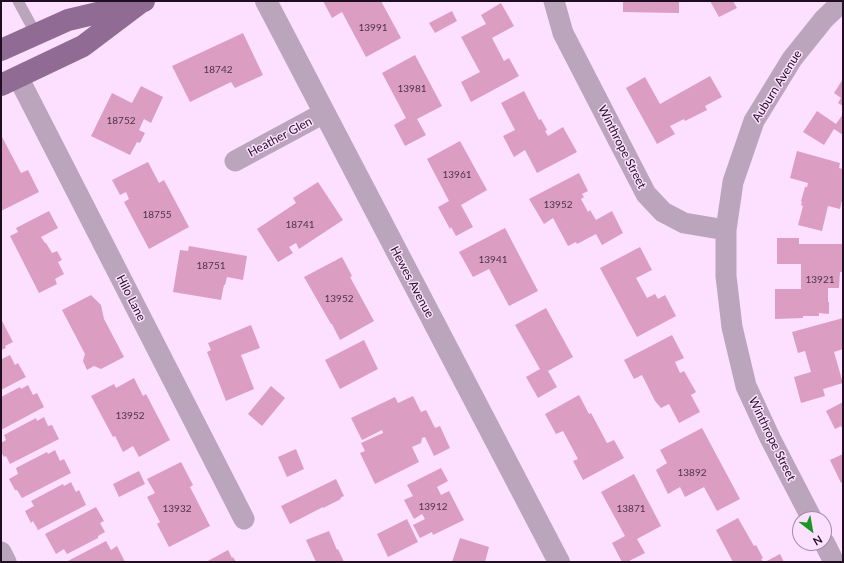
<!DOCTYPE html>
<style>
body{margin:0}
#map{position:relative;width:844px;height:563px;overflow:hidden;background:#fddfff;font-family:Lato,sans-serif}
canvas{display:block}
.frame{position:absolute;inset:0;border:2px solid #1f0e21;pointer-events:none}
.north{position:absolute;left:792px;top:511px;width:40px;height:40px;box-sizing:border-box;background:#fddfff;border:1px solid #a48ba6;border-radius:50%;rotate:149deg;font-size:11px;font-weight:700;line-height:16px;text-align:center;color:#1f0e21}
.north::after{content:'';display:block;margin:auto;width:14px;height:18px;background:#1c9524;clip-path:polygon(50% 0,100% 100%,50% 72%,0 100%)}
</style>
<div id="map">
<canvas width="844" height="563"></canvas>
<div class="frame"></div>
<div class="north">N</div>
</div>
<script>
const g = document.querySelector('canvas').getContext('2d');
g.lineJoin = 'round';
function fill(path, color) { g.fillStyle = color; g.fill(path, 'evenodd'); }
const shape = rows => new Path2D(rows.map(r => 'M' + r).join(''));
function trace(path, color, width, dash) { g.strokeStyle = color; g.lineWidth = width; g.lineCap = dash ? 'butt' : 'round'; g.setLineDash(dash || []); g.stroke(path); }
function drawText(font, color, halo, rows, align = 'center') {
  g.font = font + ' Lato,sans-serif'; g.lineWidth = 3; g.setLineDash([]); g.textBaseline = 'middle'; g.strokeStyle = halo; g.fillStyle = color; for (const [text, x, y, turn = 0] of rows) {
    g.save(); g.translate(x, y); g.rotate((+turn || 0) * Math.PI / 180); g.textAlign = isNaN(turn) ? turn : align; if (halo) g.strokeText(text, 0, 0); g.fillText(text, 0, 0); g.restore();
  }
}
fill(shape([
 [323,1,381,1,401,38,366,57,342,12,332,18],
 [623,1,679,1,679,13,623,12],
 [710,1,733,1,737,8,719,17],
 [501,3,514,26,492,38,504,61,509,58,519,76,471,102,461,82,480,72,461,37,486,24,481,15],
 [452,11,457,21,435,33,429,23],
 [243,33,263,75,235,88,231,82,190,102,172,66],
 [415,55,442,106,417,119,426,135,405,146,394,125,406,118,382,73],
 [710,76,722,97,705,106,707,110,685,121,684,119,670,126,675,134,657,144,626,88,645,77,660,104],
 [843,79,843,106,838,103,841,98,834,93],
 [141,86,163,97,151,123,144,119,139,130,145,133,140,143,137,142,130,155,91,136,112,93,132,103],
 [524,91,539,120,541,119,547,130,545,131,548,136,563,127,577,152,537,173,525,150,514,157,503,136,515,130,501,103],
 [817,111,836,124,843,114,843,135,834,129,824,145,803,132],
 [1,135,21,173,28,170,39,192,1,211],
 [460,141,487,190,461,205,473,227,456,236,451,227,450,229,438,207,449,201,427,159],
 [797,151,840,163,839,168,843,169,843,196,840,209,828,206,822,231,798,225,803,206,801,205,802,202,801,201,805,187,807,187,808,183,790,178],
 [148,162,159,183,164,180,189,227,149,249,124,202,129,199,126,192,120,195,112,180],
 [579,173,588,191,582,194,584,197,581,199,588,212,590,210,596,220,612,211,623,233,602,245,596,234,577,244,576,242,568,246,553,218,544,224,529,199],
 [318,182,343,220,299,249,296,243,289,247,293,253,278,262,257,229,296,203,293,198],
 [49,211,58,228,41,237,45,243,46,243,52,253,57,251,62,260,58,262,64,274,55,279,57,284,39,293,10,236,18,232,16,228],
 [505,228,538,291,509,306,489,269,473,277,459,252],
 [777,238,799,238,799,244,843,244,843,272,840,272,839,288,828,288,828,302,829,302,829,314,819,313,819,316,803,316,803,318,775,319,775,289,801,289,801,264,777,264],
 [189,246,247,256,243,280,227,277,225,285,224,285,221,300,173,292,180,250,188,251],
 [640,247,652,270,636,278,647,298,655,294,658,299,665,295,676,316,637,337,600,268],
 [342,257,352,276,350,277,374,321,340,340,332,324,331,324,304,277],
 [91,295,101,305,104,319,124,357,101,369,94,366,87,370,83,361,85,354,62,310],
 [546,308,573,357,548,371,557,387,538,398,526,377,540,369,515,325],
 [843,318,843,349,834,352,843,383,823,389,825,396,801,403,794,377,811,372,805,351,798,353,792,332],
 [1,319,13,342,5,346,6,348,1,350],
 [251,325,260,348,241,355,254,389,226,401,207,352,211,350,208,343],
 [672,335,684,358,675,362,680,373,684,371,696,392,691,395,700,412,679,423,669,404,661,408,655,401,642,375,634,379,624,360],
 [364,340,378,369,340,389,325,360],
 [10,355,15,365,18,363,26,377,1,390,1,358,2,359],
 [134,378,143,396,146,394,170,440,139,457,133,446,123,452,115,436,113,437,91,396,114,384,116,388],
 [28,385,33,395,37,393,44,407,1,430,1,397,20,387,21,389],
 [271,386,285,398,262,426,248,414],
 [579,395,589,414,591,413,607,443,614,440,624,458,583,480,573,461,578,459,563,431,556,434,545,414],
 [413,396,421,412,426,410,435,428,440,426,450,448,434,456,425,437,422,438,421,443,412,447,419,462,375,484,360,453,365,451,361,443,383,433,382,430,362,440,351,418,395,397,398,403],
 [843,402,843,430,841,426,835,429,826,411],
 [44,417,48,426,52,425,59,439,10,464,6,456,4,457,1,452,1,443,6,440,4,435,36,418,37,421],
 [702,428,740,499,717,511,704,487,685,497,680,487,668,494,656,470,667,463,660,450],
 [296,449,304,469,287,477,278,457],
 [55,450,60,461,64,459,71,473,22,498,17,490,15,490,9,479,18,474,16,468,47,452,48,454],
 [843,454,843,482,841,483,830,460],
 [181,462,193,485,190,487,210,526,169,547,157,524,160,522,147,497,155,493,147,479],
 [441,468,448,481,437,487,441,495,449,491,464,520,433,535,432,532,420,538,413,525,425,519,422,514,414,519,404,500,413,496,407,485],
 [139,471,145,484,119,497,113,484],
 [634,474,661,526,637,539,645,553,627,562,622,562,612,543,625,536,601,492],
 [336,479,344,496,340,498,341,499,323,508,323,507,290,524,281,506],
 [71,482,76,492,79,490,86,505,38,530,33,521,31,523,25,511,34,506,31,501,63,484,64,486],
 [96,507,104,521,100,523,105,532,98,536,98,538,67,554,64,549,56,554,45,534],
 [738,518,754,546,756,545,763,558,761,559,763,562,733,562,716,530],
 [407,519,418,542,388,557,377,534],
 [329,531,337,550,338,549,344,562,316,562,306,540],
 [460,538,489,547,485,562,452,562],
 [106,541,111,550,117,546,125,562,66,562],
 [228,550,232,558,233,557,236,562,206,562],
 [780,554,784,562,765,562]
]), '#dc9dc2');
trace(shape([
 [18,1,36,34]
]), '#baa5bc', 11);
trace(shape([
 [554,1,563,33,646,194,663,212,684,223,726,230,726,276,732,327,746,386,770,438,812,519],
 [18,77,244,519],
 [235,161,324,113],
 [726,230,733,182,754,121,792,59,824,19,843,1],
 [824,542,834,562],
 [1,552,6,562]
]), '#baa5bc', 21);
trace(shape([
 [266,1,559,562]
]), '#baa5bc', 22);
trace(shape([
 [1,50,68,20,131,5],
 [1,85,83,46,140,3,144,1]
]), '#906b94', 22);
drawText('10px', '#4e3249', null, [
 ["13991",373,28],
 ["18742",218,70],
 ["13981",412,89],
 ["18752",121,121],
 ["13961",457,175],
 ["13952",558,205],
 ["18755",157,215],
 ["18741",300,225],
 ["13941",493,260],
 ["18751",211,266],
 ["13921",820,280],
 ["13952",339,299],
 ["13952",130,416],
 ["13892",692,473],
 ["13912",433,507],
 ["13932",177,509],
 ["13871",631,509]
]);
drawText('12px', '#1f0e21', '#fddfff', [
 ["Auburn Avenue",777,86,-58],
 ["Heather Glen",280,137,-28],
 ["Winthrope Street",622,147,63],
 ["Hewes Avenue",412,282,62],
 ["Hilo Lane",131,298,63],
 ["Winthrope Street",772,439,64]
]);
</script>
